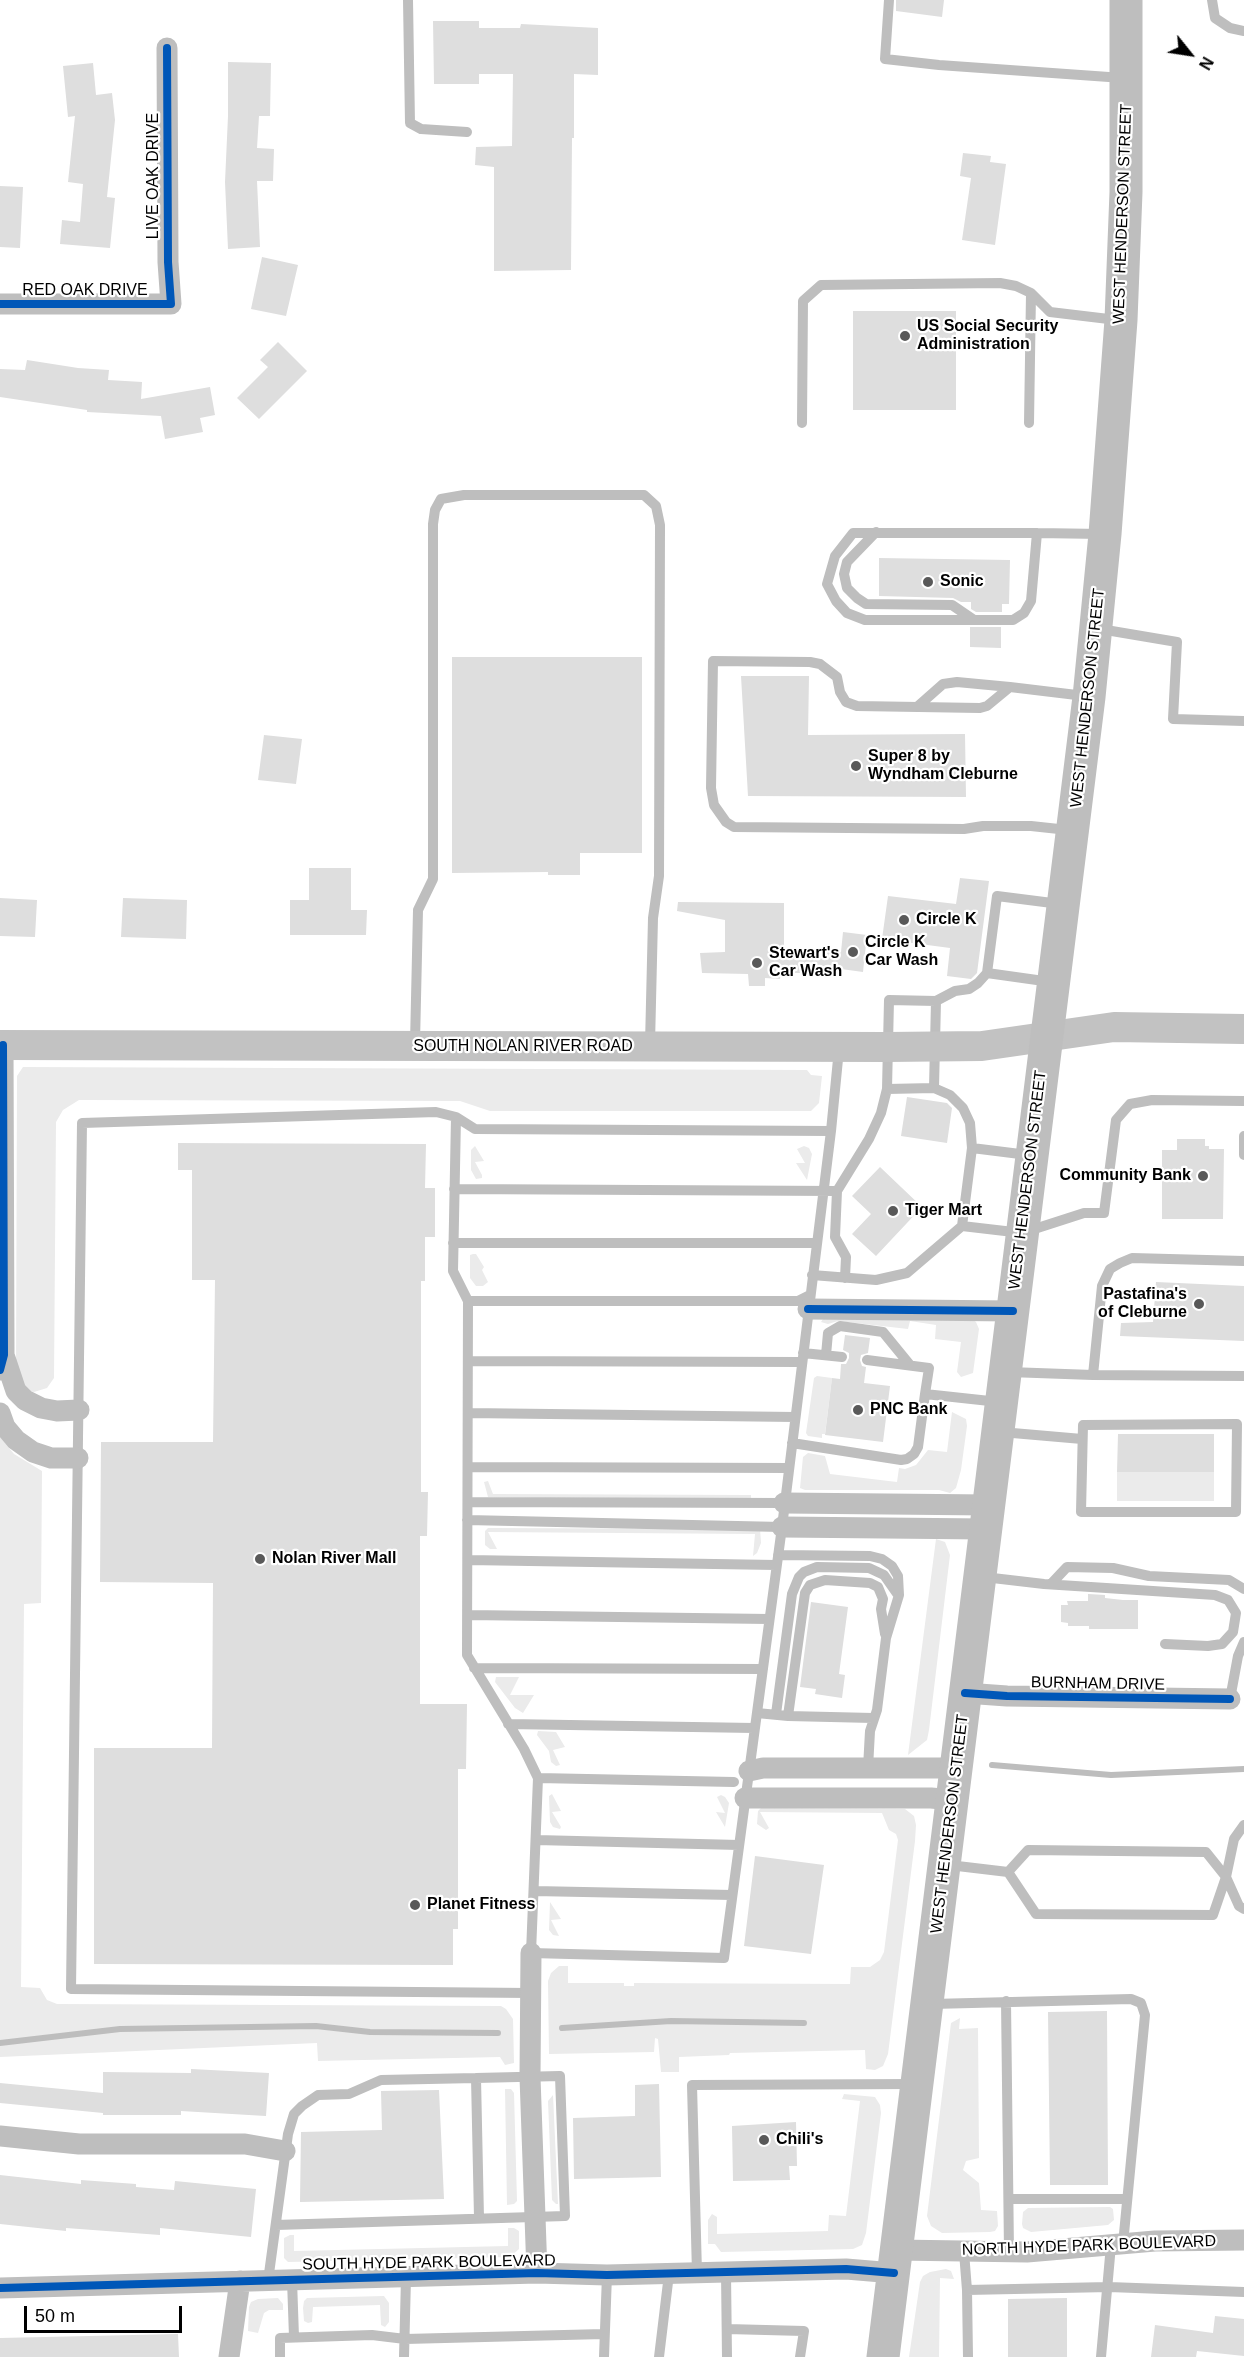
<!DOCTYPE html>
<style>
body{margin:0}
#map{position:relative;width:1244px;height:2357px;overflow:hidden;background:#fff;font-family:Arial,sans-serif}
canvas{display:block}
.north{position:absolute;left:1160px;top:24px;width:60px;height:60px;-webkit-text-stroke:4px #fff;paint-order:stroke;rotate:120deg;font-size:16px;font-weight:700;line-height:24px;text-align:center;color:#000}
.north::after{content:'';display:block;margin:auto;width:21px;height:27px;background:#000;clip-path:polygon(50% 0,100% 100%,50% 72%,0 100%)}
.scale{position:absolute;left:24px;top:2306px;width:158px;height:27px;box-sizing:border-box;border:3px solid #000;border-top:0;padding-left:8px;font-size:18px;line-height:21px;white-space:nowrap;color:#000;-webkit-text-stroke:4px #fff;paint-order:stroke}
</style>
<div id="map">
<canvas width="1244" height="2357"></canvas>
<div class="north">N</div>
<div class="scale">50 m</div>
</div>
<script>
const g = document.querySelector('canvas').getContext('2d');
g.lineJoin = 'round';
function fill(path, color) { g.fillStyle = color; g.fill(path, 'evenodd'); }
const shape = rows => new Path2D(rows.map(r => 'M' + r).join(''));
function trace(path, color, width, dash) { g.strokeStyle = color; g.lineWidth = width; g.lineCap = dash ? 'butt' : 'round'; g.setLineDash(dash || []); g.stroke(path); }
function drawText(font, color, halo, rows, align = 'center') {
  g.font = font + ' Arial,sans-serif'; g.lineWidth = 4.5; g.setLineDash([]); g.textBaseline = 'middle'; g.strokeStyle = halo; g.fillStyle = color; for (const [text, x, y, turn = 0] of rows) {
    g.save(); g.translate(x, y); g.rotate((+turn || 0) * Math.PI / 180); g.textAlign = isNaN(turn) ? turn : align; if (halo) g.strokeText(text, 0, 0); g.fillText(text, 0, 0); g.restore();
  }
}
fill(shape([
 [23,1067,807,1070,811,1075,822,1076,819,1103,811,1111,490,1111,460,1101,79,1100,63,1110,56,1122,54,1378,47,1388,34,1392,26,1390,16,1373,17,1076],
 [475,1146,484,1161,475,1162,482,1175,482,1178,476,1179,471,1170,471,1150],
 [804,1146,809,1148,812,1154,807,1180,796,1163,805,1163,797,1149],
 [473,1254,476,1254,484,1267,482,1270,488,1282,483,1286,476,1286,470,1278,470,1255],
 [971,1318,976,1322,979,1329,973,1373,961,1377,957,1372,961,1342,935,1339,936,1325,910,1321,908,1329,838,1321,828,1324,821,1322,823,1319],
 [817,1376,832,1378,825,1434,822,1434,822,1438,808,1436,806,1433,814,1378],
 [952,1412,966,1419,967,1426,961,1470,956,1488,950,1493,939,1490,805,1490,800,1488,803,1457,808,1453,825,1456,830,1474,897,1482,899,1468,905,1469,916,1465,928,1450,947,1452],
 [0,1437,14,1454,42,1471,41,1603,24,1604,21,1987,40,1988,47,2000,57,2004,501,2006,506,2009,513,2019,514,2063,505,2065,500,2057,318,2061,317,2043,0,2057],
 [1214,1471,1214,1501,1117,1501,1117,1472],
 [488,1481,493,1494,751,1495,751,1499,488,1497,484,1482],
 [488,1528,760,1529,761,1543,757,1553,753,1556,755,1534,488,1532,497,1549,490,1549,485,1545,485,1531],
 [936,1539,945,1542,950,1555,929,1730,927,1740,908,1755],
 [496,1677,519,1677,510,1695,534,1695,523,1713,515,1708,495,1682],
 [538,1731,556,1732,565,1747,553,1750,560,1765,556,1766,551,1762,549,1751,537,1735],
 [552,1794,561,1811,552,1812,561,1827,560,1829,553,1827,550,1822,549,1796],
 [721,1795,725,1797,729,1803,725,1827,716,1812,725,1813,717,1797],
 [761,1808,905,1809,914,1816,916,1825,915,1841,888,2054,883,2066,875,2070,866,2069,865,2050,730,2053,729,2055,679,2057,679,2072,661,2072,658,2039,655,2038,654,2052,549,2054,548,1981,551,1973,559,1966,568,1966,568,1983,624,1983,624,1986,634,1986,634,1983,850,1984,851,1967,870,1967,880,1960,884,1952,898,1840,896,1834,889,1830,882,1813,760,1812,769,1828,766,1830,757,1824,758,1811],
 [550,1902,561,1919,551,1920,559,1936,553,1935,549,1930],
 [960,2018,959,2029,978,2028,979,2158,966,2161,963,2170,979,2183,981,2210,997,2211,998,2226,995,2231,990,2232,942,2233,931,2226,927,2216,951,2023],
 [505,2089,511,2089,514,2093,517,2201,514,2204,507,2205],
 [844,2094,875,2097,880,2105,881,2113,866,2233,862,2245,853,2249,721,2252,715,2244,708,2244,708,2220,712,2214,717,2217,717,2234,828,2231,829,2215,846,2216,860,2101,842,2099],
 [553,2095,558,2204,556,2204,552,2200,548,2101],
 [1110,2207,1113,2209,1114,2220,1108,2225,1031,2232,1023,2228,1022,2224,1023,2212,1028,2208],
 [508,2228,514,2228,519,2231,519,2249,510,2257,288,2262,284,2258,284,2238,290,2235,294,2235,294,2251,508,2246],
 [946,2269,951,2271,954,2279,940,2278,939,2357,909,2357,920,2282,923,2276,930,2272],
 [384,2296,389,2303,389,2322,385,2327,381,2325,380,2305,313,2307,312,2322,308,2323,304,2321,303,2308,304,2301,307,2298],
 [278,2298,283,2304,283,2310,269,2310,264,2313,258,2333,248,2331,249,2307,251,2302,258,2299]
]), '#ebebeb');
trace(shape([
 [992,1765,1111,1775,1244,1769],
 [562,2028,671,2021,804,2023],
 [0,2043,120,2029,316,2026,370,2032,498,2033]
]), '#bdbdbd', 6);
fill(shape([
 [896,0,944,0,942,17,896,11],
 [433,21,479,21,479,28,520,28,521,24,598,28,598,75,574,74,574,138,572,138,571,270,494,271,494,167,475,165,476,147,512,146,513,74,479,74,479,84,434,84],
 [228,62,271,63,270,116,259,116,257,148,274,149,273,181,257,181,260,247,228,249,225,182,228,116],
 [93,63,96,95,112,93,115,120,107,197,115,198,110,248,60,244,62,220,80,222,83,184,68,182,75,116,68,117,63,66],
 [963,153,991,156,990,162,1006,164,995,245,962,240,971,178,960,176],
 [0,186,23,187,20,248,0,247],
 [262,257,298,265,286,316,251,309],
 [853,311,956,311,956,410,853,410],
 [278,342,307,371,259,419,237,398,268,367,260,360],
 [27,360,78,368,109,370,108,380,142,382,141,399,210,387,215,415,200,418,203,432,165,439,161,416,87,412,87,410,0,397,0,369,25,370],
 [879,558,1010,560,1009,604,1002,604,1002,612,976,612,971,609,971,602,961,602,953,598,879,596],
 [970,627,1001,627,1001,648,970,647],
 [452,657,642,657,642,853,580,853,580,875,548,875,548,872,452,873],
 [741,676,809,676,808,735,965,734,966,797,748,796],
 [264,735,302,739,296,784,258,780],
 [309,868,351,868,351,910,367,910,366,935,290,935,290,900,309,900],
 [960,878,989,881,977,973,971,979,947,976,950,948,882,939,888,896,956,904],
 [0,898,37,900,35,937,0,936],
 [123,898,187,900,186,939,121,937],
 [678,902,784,903,784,952,841,952,843,932,867,935,863,972,812,965,811,973,781,973,780,979,765,978,765,986,749,986,748,974,702,973,700,953,725,952,725,920,677,911],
 [907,1097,947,1103,952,1108,947,1143,901,1136],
 [1177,1139,1205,1139,1205,1146,1209,1146,1209,1149,1224,1149,1223,1219,1162,1219,1162,1150,1177,1150],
 [178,1143,426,1144,425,1188,435,1188,435,1237,425,1237,425,1281,421,1281,421,1492,428,1492,427,1536,420,1536,420,1704,467,1704,466,1769,458,1769,458,1929,453,1929,453,1965,94,1964,94,1748,212,1748,213,1583,100,1582,101,1442,213,1442,215,1280,192,1280,192,1170,178,1170],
 [880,1167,922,1207,876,1256,852,1234,871,1214,852,1196],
 [1156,1282,1244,1286,1244,1341,1120,1336,1121,1323,1153,1322],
 [845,1335,870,1338,868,1353,861,1355,860,1360,862,1366,866,1367,864,1383,890,1386,883,1442,825,1435,832,1378,840,1379,841,1364,846,1364,849,1358,849,1353,843,1350],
 [1118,1434,1214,1434,1214,1472,1117,1472],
 [1088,1594,1105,1595,1105,1598,1123,1600,1138,1600,1138,1629,1089,1629,1089,1626,1068,1626,1068,1623,1061,1622,1061,1605,1068,1605,1067,1601,1088,1601],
 [811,1602,848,1607,839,1674,845,1675,842,1698,815,1694,816,1689,800,1687],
 [755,1856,824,1865,811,1954,744,1946],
 [1107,2011,1108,2185,1050,2185,1048,2012],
 [191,2069,269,2073,266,2116,181,2111,181,2115,103,2115,103,2113,0,2103,0,2083,103,2093,103,2072,191,2073],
 [659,2084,661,2177,574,2179,573,2118,635,2116,635,2085],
 [439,2090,444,2199,300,2202,301,2132,382,2130,381,2091],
 [796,2122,797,2166,789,2166,790,2180,733,2181,732,2126],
 [0,2175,81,2184,81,2180,136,2184,136,2187,174,2190,175,2181,256,2189,251,2237,160,2228,160,2235,66,2228,66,2231,0,2224],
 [1067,2298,1067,2357,1008,2357,1008,2299],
 [1215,2316,1244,2319,1244,2356,1197,2351,1196,2357,1151,2357,1155,2325,1213,2333],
 [178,2334,179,2357,0,2357,0,2338]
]), '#dedede');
trace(shape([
 [408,0,410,123,421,129,467,132],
 [889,0,885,59,939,65,1123,78],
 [1212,0,1215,18,1230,28,1244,31],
 [802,423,803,301,821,285,1000,283,1016,286,1031,293,1050,312,1117,320],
 [1029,423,1031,293],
 [876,532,847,562,844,574,847,588,857,598,866,604,952,605,974,620],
 [1037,533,1031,601,1024,613,1013,620,865,620,847,613,836,601,827,584,835,556,853,533,1037,533,1102,534],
 [1100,629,1177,642,1173,719,1244,721],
 [917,707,943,684,957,682,1010,687],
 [1068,830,1031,826,983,826,964,829,734,827,726,822,714,805,711,788,713,661,810,662,820,664,837,677,840,692,846,702,857,706,980,708,987,706,1010,687,1085,696],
 [1051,982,987,973,997,896,1060,904],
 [936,1001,889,1000,887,1089,934,1088,936,1001,955,991,969,989,978,983,987,973],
 [415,1043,418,910,433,879,433,524,435,510,441,499,464,495,644,495,656,506,660,525,659,876,653,918,650,1044],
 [934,1088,950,1095,963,1108,970,1123,972,1148],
 [456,1117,453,1271,468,1301,467,1655,524,1749,538,1778,531,1953,724,1958,782,1527,831,1131,839,1049],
 [1244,1136,1244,1155],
 [1028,1155,972,1148,962,1226,1022,1233,1084,1213,1104,1213,1116,1120,1130,1104,1152,1100,1244,1101],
 [454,1189,837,1191,869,1139,881,1113,887,1089],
 [837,1191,835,1237,846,1257,845,1278],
 [453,1243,817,1243],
 [812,1275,876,1280,907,1273,962,1226],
 [468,1301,798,1301,810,1295],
 [803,1353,842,1357],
 [826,1355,828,1333,840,1326,883,1332,910,1365],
 [867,1360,929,1368,925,1394],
 [468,1361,801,1362],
 [1009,1372,1093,1375,1244,1376],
 [1093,1375,1102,1286,1110,1269,1120,1263,1132,1258,1244,1261],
 [468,1413,795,1417],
 [1237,1424,1236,1512,1081,1512,1083,1425,1237,1424],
 [1001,1432,1082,1439],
 [792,1443,901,1460,907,1459,914,1454,918,1447,925,1394,999,1402],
 [469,1467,789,1468],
 [468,1502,784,1503],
 [467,1520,782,1527],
 [778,1555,870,1556,882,1559,892,1566,898,1576,899,1595,886,1638,877,1710,870,1731,868,1768],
 [468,1560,776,1565],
 [984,1577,1044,1584,1215,1595,1228,1600,1236,1613,1233,1632,1222,1644,1208,1646,1165,1644],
 [1051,1584,1067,1567,1113,1568,1149,1576,1229,1580,1244,1589],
 [468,1615,769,1619],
 [474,1668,763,1669],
 [1230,1699,1238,1656,1244,1642],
 [757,1713,788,1716,873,1718],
 [776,1714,792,1594,799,1577,804,1572,817,1567,869,1568,884,1575,898,1595],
 [788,1716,805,1593,810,1585,825,1580,870,1583,878,1587,883,1599,881,1609,885,1634],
 [508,1724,754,1728],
 [538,1778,734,1782],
 [1244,1825,1234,1839,1226,1877,1239,1906,1244,1909],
 [536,1840,739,1845],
 [949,1865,1008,1872,1036,1914,1213,1915,1226,1877,1206,1852,1028,1850,1008,1872],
 [534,1891,732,1895],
 [531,1993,71,1989,82,1123,436,1112,456,1117,475,1129,831,1131],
 [1006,2001,1009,2252],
 [932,2004,1131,1999,1141,2003,1145,2015,1123,2244],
 [1010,2199,1127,2199],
 [276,2225,565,2216,560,2076,476,2078,479,2218],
 [964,2252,967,2290,968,2357],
 [697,2273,692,2085,915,2084],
 [726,2273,727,2357],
 [292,2280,294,2337],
 [268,2281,288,2134,294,2114,302,2106,318,2095,349,2094,381,2080,476,2078],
 [967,2290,1109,2287,1244,2292],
 [727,2329,804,2331,800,2357],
 [280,2357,280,2338,372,2335,405,2339,604,2334],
 [404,2357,406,2278],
 [604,2357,607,2275],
 [659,2357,669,2274],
 [1101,2357,1111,2245]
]), '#bebebe', 10);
trace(shape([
 [0,304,171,304,168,262,167,48],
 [808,1309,1013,1311],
 [4,1355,16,1391,25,1400,41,1408,57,1411,79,1410],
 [0,1370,4,1355,3,1045],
 [0,1413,5,1427,16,1440,33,1452,51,1458,78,1458],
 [784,1503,989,1505],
 [782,1527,986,1529],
 [965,1693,1007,1696,1230,1699],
 [749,1771,763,1768,957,1768],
 [745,1798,931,1798,953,1800],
 [531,1953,530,2077,537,2273],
 [0,2136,79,2144,245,2144,285,2151],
 [897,2250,1027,2252,1155,2241,1244,2240],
 [0,2288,537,2273,607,2275,846,2269,894,2273],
 [229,2357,240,2281]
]), '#bebebe', 21);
trace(shape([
 [0,1045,887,1047,982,1046,1114,1027,1244,1029]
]), '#c2c2c2', 30);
trace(shape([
 [883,2357,1089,697,1105,534,1121,320,1126,192,1126,0]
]), '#bebebe', 33);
trace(shape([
 [0,304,171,304,168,262,167,48],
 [808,1309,1013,1311],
 [0,1370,4,1355,3,1045],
 [965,1693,1007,1696,1230,1699],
 [0,2288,537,2273,607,2275,846,2269,894,2273]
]), '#0057b8', 8);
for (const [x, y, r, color] of [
 [905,336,6,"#595959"],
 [928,582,6,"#595959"],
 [856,766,6,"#595959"],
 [904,920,6,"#595959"],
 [853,952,6,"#595959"],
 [757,963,6,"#595959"],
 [1203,1176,6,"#595959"],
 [893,1211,6,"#595959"],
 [1199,1304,6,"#595959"],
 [858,1410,6,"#595959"],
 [260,1559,6,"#595959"],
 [415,1905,6,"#595959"],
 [764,2140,6,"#595959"]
]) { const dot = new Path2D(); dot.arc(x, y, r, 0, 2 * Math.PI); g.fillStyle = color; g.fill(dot); trace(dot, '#fff', 2); }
drawText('16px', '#000', '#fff', [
 ["LIVE OAK DRIVE",154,176,-90],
 ["WEST HENDERSON STREET",1123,214,-88],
 ["RED OAK DRIVE",85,291],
 ["WEST HENDERSON STREET",1088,698,-84],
 ["SOUTH NOLAN RIVER ROAD",523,1047],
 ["WEST HENDERSON STREET",1028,1180,-83],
 ["BURNHAM DRIVE",1098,1684,1],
 ["WEST HENDERSON STREET",950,1824,-83],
 ["NORTH HYDE PARK BOULEVARD",1089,2246,-2],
 ["SOUTH HYDE PARK BOULEVARD",429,2263,-1]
]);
drawText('bold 16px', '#000', '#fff', [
 ["US Social Security",917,327],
 ["Administration",917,345],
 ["Sonic",940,582],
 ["Super 8 by",868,757],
 ["Wyndham Cleburne",868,775],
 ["Circle K",916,920],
 ["Circle K",865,943],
 ["Car Wash",865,961],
 ["Stewart's",769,954],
 ["Car Wash",769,972],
 ["Community Bank",1191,1176,"right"],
 ["Tiger Mart",905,1211],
 ["Pastafina's",1187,1295,"right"],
 ["of Cleburne",1187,1313,"right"],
 ["PNC Bank",870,1410],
 ["Nolan River Mall",272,1559],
 ["Planet Fitness",427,1905],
 ["Chili's",776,2140]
], 'left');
</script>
